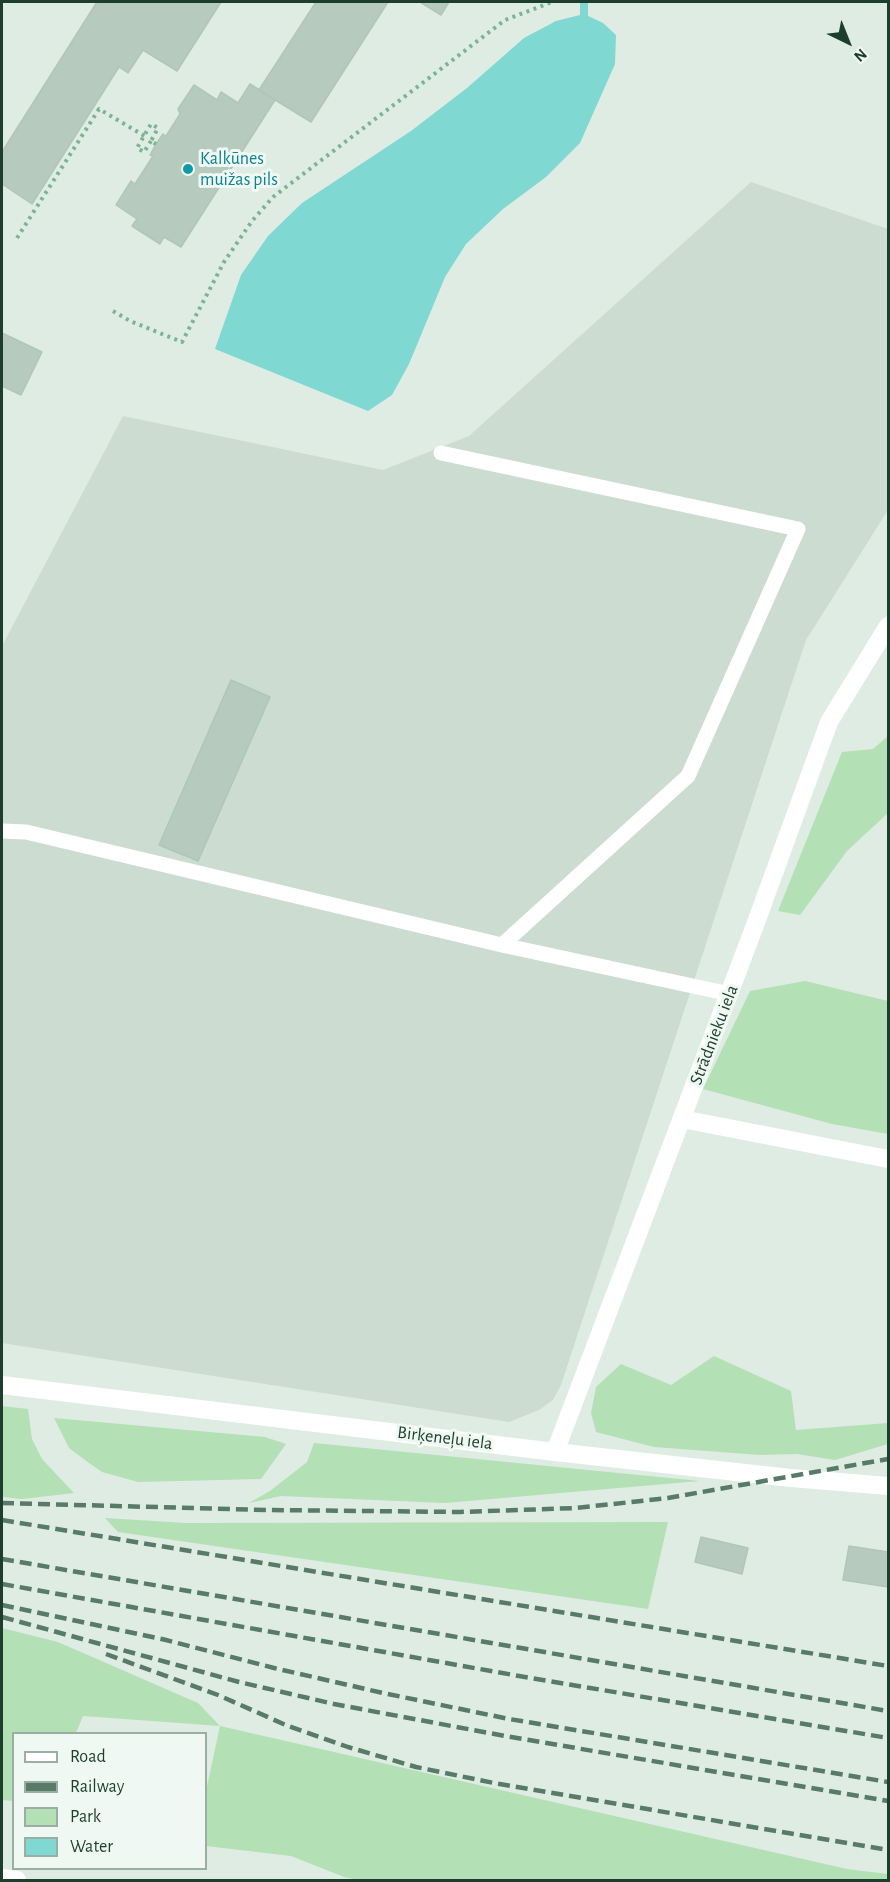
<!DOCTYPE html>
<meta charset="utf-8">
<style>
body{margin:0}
#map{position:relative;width:890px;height:1882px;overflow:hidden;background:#deece3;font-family:"Alegreya Sans",sans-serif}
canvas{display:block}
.frame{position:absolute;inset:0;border:3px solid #1e3e2d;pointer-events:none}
.legend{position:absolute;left:12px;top:1732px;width:195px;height:138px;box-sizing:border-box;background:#eff8f2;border:2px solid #9baea3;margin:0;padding:8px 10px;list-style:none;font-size:18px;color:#1e3e2d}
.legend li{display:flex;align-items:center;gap:12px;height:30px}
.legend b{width:30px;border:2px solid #9baea3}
.north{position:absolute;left:818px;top:12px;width:60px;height:60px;-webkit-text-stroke:4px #eff8f2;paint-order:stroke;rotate:137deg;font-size:16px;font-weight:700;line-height:24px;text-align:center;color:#1e3e2d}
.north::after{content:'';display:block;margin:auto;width:21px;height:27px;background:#1e3e2d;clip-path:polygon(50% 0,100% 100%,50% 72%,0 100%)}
</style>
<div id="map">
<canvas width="890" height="1882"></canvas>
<div class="frame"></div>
<ul class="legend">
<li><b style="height:8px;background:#fff"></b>Road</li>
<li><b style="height:8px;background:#587a68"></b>Railway</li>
<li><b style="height:16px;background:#b4e0b6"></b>Park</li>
<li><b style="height:16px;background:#7fd8d1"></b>Water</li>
</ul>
<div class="north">N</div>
</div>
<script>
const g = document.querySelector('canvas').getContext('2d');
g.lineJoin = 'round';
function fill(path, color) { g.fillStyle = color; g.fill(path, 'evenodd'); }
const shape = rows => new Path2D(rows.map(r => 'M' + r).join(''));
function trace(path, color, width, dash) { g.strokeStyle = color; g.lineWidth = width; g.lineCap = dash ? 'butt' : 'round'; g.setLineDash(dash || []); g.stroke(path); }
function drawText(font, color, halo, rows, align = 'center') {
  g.font = font + ' "Alegreya Sans",sans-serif'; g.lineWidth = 6; g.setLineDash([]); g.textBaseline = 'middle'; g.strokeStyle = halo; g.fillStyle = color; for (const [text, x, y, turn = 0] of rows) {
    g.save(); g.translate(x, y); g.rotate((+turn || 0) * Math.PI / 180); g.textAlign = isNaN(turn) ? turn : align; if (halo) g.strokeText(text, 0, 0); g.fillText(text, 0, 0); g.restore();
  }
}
fill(shape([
 [751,182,888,229,888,510,806,640,561,1385,553,1400,539,1410,509,1422,2,1343,2,646,123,416,383,470,469,436]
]), '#cddcd1');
fill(shape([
 [888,736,888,813,847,851,800,915,778,911,842,752,873,749],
 [805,981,888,1001,888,1134,832,1124,703,1089,750,991],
 [714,1356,791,1391,796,1430,888,1423,888,1444,835,1460,797,1454,760,1455,654,1447,596,1432,591,1413,596,1387,621,1364,671,1385],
 [2,1406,28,1409,32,1439,42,1459,74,1493,22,1499,2,1497],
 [54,1418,265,1437,286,1444,261,1479,138,1482,102,1472,89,1463,69,1448],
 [314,1443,700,1481,445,1503,281,1496,249,1503,270,1491,307,1462],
 [105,1518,186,1523,668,1522,648,1609,118,1532],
 [2,1628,58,1642,198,1703,220,1726,847,1869,888,1874,888,1880,358,1880,344,1877,291,1856,206,1846,206,1791,220,1726,83,1716,76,1733,14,1734,13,1801,2,1800]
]), '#b4e0b6');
fill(shape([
 [584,14,603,23,616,35,615,64,580,143,546,177,503,209,466,244,445,277,409,364,392,395,368,411,215,349,241,275,268,236,302,203,411,131,467,88,524,38,556,21]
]), '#7fd8d1');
trace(shape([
 [584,14,584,2]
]), '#7fd8d1', 8);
const building = shape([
 [97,2,221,2,177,71,143,50,128,73,119,67,32,204,2,184,2,152,97,2],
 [316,2,388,2,311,122,259,90,316,2],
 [420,2,449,2,441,15,420,2],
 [250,84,275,100,181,247,164,237,160,244,132,226,137,219,116,205,131,181,135,184,153,156,150,155,156,144,163,134,166,136,180,114,178,109,194,85,217,100,221,92,238,103,250,84],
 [2,333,42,352,21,395,2,386,2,333],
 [231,680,270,697,198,861,159,845,231,680],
 [701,1537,748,1548,742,1574,695,1562,701,1537],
 [849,1546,888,1552,888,1587,843,1580,849,1546]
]);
fill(building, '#b6cabe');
trace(building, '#b0c6b8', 1.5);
trace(shape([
 [151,141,144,152,137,148,151,124,158,128,151,141,156,144],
 [17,238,99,109,148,138],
 [113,311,130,321,182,342,224,262,252,221,273,197,505,20,552,2]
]), '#7bb494', 4, [3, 4.5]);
trace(shape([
 [441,453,798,529,688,776,502,945],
 [2,831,26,832,502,945,730,994]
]), '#fff', 15);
trace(shape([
 [682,1119,888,1159],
 [555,1452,754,928,829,722,888,626],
 [2,1878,17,1880]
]), '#fff', 18);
trace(shape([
 [2,1385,555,1452,791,1478,888,1486]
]), '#fff', 18);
trace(shape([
 [2,1503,268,1510,460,1512,576,1508,668,1498,888,1459],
 [2,1520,888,1666],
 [2,1559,888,1711],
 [2,1584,519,1676,888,1738],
 [2,1605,166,1640,274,1668,383,1693,509,1719,888,1782],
 [2,1617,239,1682,334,1704,505,1736,888,1801],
 [106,1654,218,1695,288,1726,348,1747,416,1767,494,1783,888,1850]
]), '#587a68', 4.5, [12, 6]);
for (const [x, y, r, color] of [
 [188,169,6,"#0f9aa8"]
]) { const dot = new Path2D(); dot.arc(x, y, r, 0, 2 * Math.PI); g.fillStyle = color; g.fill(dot); trace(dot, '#eff8f2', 2); }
drawText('18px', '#0d838f', '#eff8f2', [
 ["Kalkūnes",200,159],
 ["muižas pils",200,180]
], 'left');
drawText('18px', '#1e3e2d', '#eff8f2', [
 ["Strādnieku iela",714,1035,-69],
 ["Birķeneļu iela",445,1438,7]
]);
</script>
